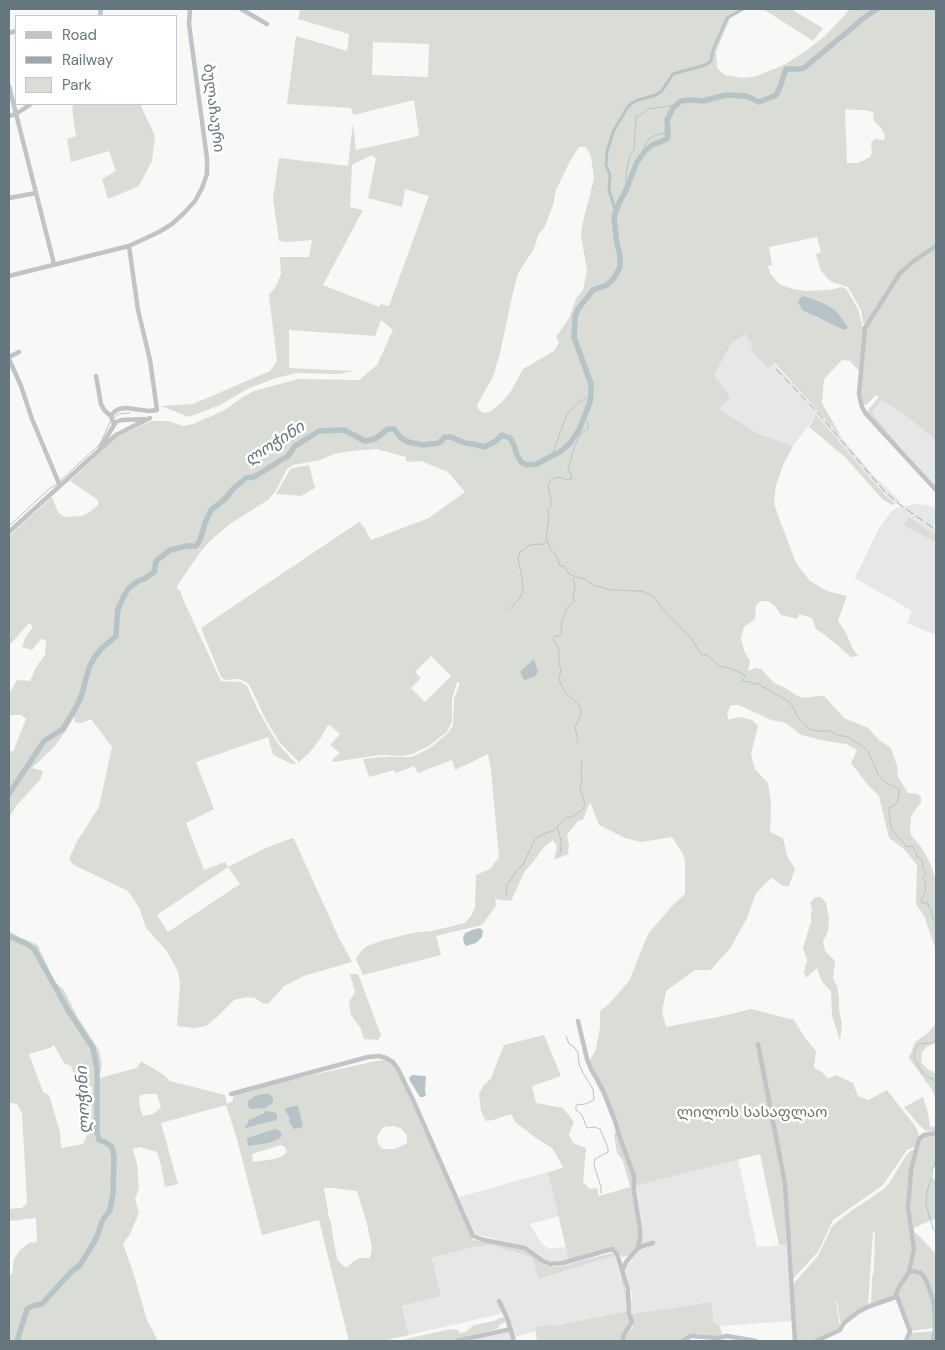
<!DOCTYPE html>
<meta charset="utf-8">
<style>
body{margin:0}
#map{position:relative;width:945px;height:1350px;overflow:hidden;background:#f8f8f6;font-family:"DM Sans",sans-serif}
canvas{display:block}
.frame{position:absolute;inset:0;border:10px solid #66767f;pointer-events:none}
.legend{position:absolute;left:15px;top:15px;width:162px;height:90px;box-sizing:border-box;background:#fff;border:1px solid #c2c8cc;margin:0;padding:6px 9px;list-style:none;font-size:15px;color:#66767f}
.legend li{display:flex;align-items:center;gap:10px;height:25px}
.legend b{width:25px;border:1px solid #c2c8cc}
</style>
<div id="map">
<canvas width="945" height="1350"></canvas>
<div class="frame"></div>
<ul class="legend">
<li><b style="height:6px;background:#c0c4c7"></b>Road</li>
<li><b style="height:6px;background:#a0a7ac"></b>Railway</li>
<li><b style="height:14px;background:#d9ddd6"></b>Park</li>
</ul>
</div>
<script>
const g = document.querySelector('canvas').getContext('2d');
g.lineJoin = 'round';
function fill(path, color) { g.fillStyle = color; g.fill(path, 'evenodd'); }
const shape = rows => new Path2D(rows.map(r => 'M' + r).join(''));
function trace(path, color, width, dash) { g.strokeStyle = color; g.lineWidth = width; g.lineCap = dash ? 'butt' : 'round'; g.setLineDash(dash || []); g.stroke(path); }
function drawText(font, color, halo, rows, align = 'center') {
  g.font = font + ' "DM Sans","Noto Sans Georgian",sans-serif'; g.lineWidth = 5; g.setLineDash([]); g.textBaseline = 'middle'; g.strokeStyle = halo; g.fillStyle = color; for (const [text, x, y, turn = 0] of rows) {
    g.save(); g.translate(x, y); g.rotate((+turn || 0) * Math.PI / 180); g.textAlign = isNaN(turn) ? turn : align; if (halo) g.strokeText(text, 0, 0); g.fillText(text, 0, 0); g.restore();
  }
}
fill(shape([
 [936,251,936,489,872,413,881,400,874,393],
 [745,334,752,344,751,350,765,365,767,366,774,363,849,446,875,477,901,502,895,504,886,495,816,416,793,446,759,434,719,409,731,398,714,375,732,343],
 [918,504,926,505,936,508,936,521,933,527,936,529,936,535,909,517,903,525,936,543,936,635,907,623,912,611,855,578,878,530,890,513,898,507],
 [738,1159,757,1247,786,1245,792,1321,720,1326,714,1324,711,1302,631,1314,631,1302,633,1295,628,1283,626,1273,627,1266,637,1252,642,1241,641,1220,636,1185],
 [548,1172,559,1216,530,1224,542,1244,549,1249,566,1247,569,1261,552,1264,526,1246,475,1234,459,1197],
 [490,1245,532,1257,540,1279,615,1255,628,1311,553,1326,550,1324,535,1327,536,1331,516,1337,501,1301,498,1299,497,1300,501,1312,500,1314,409,1335,402,1306,441,1296,432,1258,474,1247],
 [510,1330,513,1341,461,1341]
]), '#e6e8e7');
fill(shape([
 [300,9,739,9,731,16,716,52,717,68,725,75,742,78,756,76,784,65,807,50,826,35,850,9,936,9,936,244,913,259,897,274,865,325,863,323,861,310,848,287,832,282,826,277,820,269,816,254,821,252,817,237,769,247,772,265,768,266,770,273,779,284,793,289,807,291,829,290,838,288,840,287,844,288,847,290,858,309,863,328,859,371,850,361,842,360,824,379,822,403,842,438,775,363,769,368,765,365,751,350,752,344,745,334,732,343,714,375,731,398,719,409,759,434,793,446,783,465,776,485,774,503,780,521,796,563,810,581,827,591,847,596,838,621,845,631,853,649,858,656,851,657,824,634,816,629,812,618,799,614,798,619,781,615,775,606,768,601,761,601,756,605,755,619,744,627,741,638,744,651,750,661,748,671,756,668,761,669,774,683,786,688,797,696,804,698,817,696,824,696,844,718,868,728,879,740,891,748,897,766,898,777,908,793,918,794,921,798,921,802,915,810,911,817,910,829,911,835,922,848,931,865,935,878,936,950,924,916,916,904,917,865,904,849,889,838,879,796,868,785,851,763,857,750,846,744,826,741,801,735,786,723,771,720,739,705,731,705,727,714,729,720,739,717,752,720,758,726,751,754,755,769,768,783,771,803,770,832,783,838,787,856,795,869,789,886,784,886,771,878,756,893,747,918,731,947,711,970,695,970,666,991,662,1012,666,1027,723,1016,751,1009,794,1020,805,1038,816,1051,814,1068,822,1072,828,1079,836,1075,853,1083,858,1096,868,1100,887,1090,915,1126,918,1132,919,1137,916,1146,907,1150,883,1185,833,1220,818,1252,792,1280,783,1161,778,1162,784,1186,786,1245,779,1245,760,1154,634,1186,639,1234,639,1241,631,1253,628,1256,622,1257,620,1254,614,1249,569,1261,548,1172,563,1168,558,1158,552,1148,536,1138,515,1122,511,1114,493,1120,486,1121,481,1111,479,1094,483,1086,491,1078,504,1045,544,1035,561,1076,532,1086,536,1103,563,1108,574,1122,569,1134,573,1143,586,1148,583,1182,590,1189,597,1188,599,1196,630,1187,623,1161,617,1153,614,1133,617,1132,603,1097,595,1081,590,1060,596,1049,600,1028,600,1011,609,1004,629,981,648,934,673,905,685,894,685,861,683,854,672,837,641,842,625,838,599,825,590,802,583,820,578,821,567,835,569,845,568,854,554,860,557,846,553,840,544,847,534,861,525,871,511,901,495,899,496,906,482,925,436,936,441,955,363,975,356,959,361,951,367,946,381,941,412,933,432,931,465,923,471,916,475,908,476,875,490,869,499,857,491,770,488,754,455,770,452,760,418,773,414,766,396,773,394,770,369,777,363,759,383,757,412,757,430,748,448,733,453,726,454,699,460,683,457,682,452,699,452,721,447,732,429,746,412,754,402,756,380,755,333,762,332,760,340,753,330,745,340,734,331,726,328,725,320,739,310,752,299,762,280,743,266,720,249,684,240,679,225,680,221,677,201,628,359,522,364,527,371,540,429,518,465,492,448,472,421,461,411,462,406,461,406,457,376,449,351,451,334,454,320,460,293,465,287,469,275,492,268,500,230,524,210,541,201,551,177,586,178,590,180,590,182,597,221,681,241,682,247,686,258,710,270,731,279,745,296,764,292,764,273,755,268,737,196,762,214,809,186,823,204,870,225,862,228,867,264,849,292,838,294,839,338,936,352,962,304,976,284,986,269,1003,264,1004,255,998,247,997,234,1000,217,1017,206,1026,194,1028,177,1026,180,984,178,972,173,962,166,950,146,928,139,907,128,891,74,865,69,859,76,843,99,807,112,747,91,719,82,723,75,722,74,717,67,729,55,746,32,768,43,771,40,780,16,806,9,818,9,750,13,752,26,719,21,715,9,715,9,694,17,680,30,681,36,667,45,655,46,640,41,639,32,650,22,647,25,638,33,627,29,623,9,646,9,536,52,497,58,512,64,517,82,516,90,512,98,505,98,500,70,481,117,437,151,421,168,421,183,426,193,424,223,411,243,397,254,391,298,379,359,380,377,365,393,330,381,320,375,336,289,330,289,368,354,371,338,374,297,373,276,378,249,388,220,405,189,417,161,406,193,404,270,371,277,361,269,295,276,286,281,274,280,257,309,257,312,240,287,242,279,241,273,198,279,158,348,166,353,123,356,150,419,136,414,100,353,115,351,108,287,104,296,36,347,51,349,34,298,19],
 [373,42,429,44,428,77,372,75],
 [845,109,855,110,864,110,873,112,874,121,882,129,885,136,884,140,875,139,871,143,872,153,870,157,858,163,847,163],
 [579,147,586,147,591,156,594,178,589,199,583,221,581,235,587,271,583,290,577,297,569,318,556,337,559,342,554,351,523,369,511,391,504,400,490,412,484,413,479,410,477,405,493,377,500,353,513,292,518,273,534,249,538,235,545,226,553,205,556,190,570,161],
 [372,155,376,159,368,198,402,207,405,189,429,196,389,306,380,304,379,307,323,285,363,210,350,207,352,165],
 [805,296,821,302,834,309,844,330,830,322,815,317],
 [431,656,451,676,425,702,411,688,421,678,415,672],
 [228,867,240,884,168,932,157,915],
 [763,9,791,9,823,28,813,41],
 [74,104,140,104,155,136,152,161,139,186,108,199,102,179,116,171,109,151,71,162,67,139,76,136,72,109],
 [936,248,936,440,902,412,881,400,872,413,927,479,867,413,868,410,879,397,876,395,866,405,863,404,861,393,867,325,906,267],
 [816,415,885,495,895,504,892,505,882,499,846,458,809,427],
 [309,465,315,488,301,496,276,494,289,471,292,468],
 [909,517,936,535,936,543,903,525],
 [815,897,821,897,826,903,829,918,828,932,823,941,825,951,835,961,833,978,837,986,839,998,839,1009,842,1025,840,1041,832,1016,831,991,822,982,817,968,806,978,804,972,807,960,803,948,811,922,811,915,812,909,810,903],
 [9,931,19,937,38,945,54,981,64,990,77,1016,99,1050,102,1065,99,1078,137,1068,141,1061,164,1075,170,1081,225,1095,227,1104,233,1101,233,1095,289,1080,376,1061,387,1060,390,1062,397,1070,473,1240,496,1243,522,1249,528,1252,545,1265,554,1267,568,1265,576,1262,612,1253,615,1255,621,1269,626,1293,630,1324,622,1341,537,1341,535,1327,551,1324,553,1326,628,1311,616,1255,539,1279,532,1257,490,1245,474,1247,432,1258,441,1296,402,1306,409,1335,382,1341,349,1341,319,1220,262,1235,236,1136,226,1105,161,1123,178,1184,165,1187,161,1165,157,1152,140,1147,133,1149,137,1164,139,1188,135,1199,139,1213,130,1234,123,1244,133,1272,147,1320,158,1341,9,1341,9,1275,12,1274,14,1259,20,1250,29,1243,37,1242,36,1218,9,1221,9,1209,22,1208,27,1203,22,1113,17,1104,11,1103,9,1101],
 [54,1045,64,1063,71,1066,77,1085,92,1087,91,1126,83,1144,61,1148,60,1132,49,1095,43,1092,29,1054,50,1048],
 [145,1094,157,1094,161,1108,153,1114,143,1116,140,1108,139,1096],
 [264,1111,277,1120,245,1126,248,1123,248,1120,264,1113],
 [394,1126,402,1129,407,1136,407,1143,395,1149,382,1149,378,1143,377,1137,383,1127],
 [281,1145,285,1147,287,1152,283,1156,274,1159,253,1162,252,1154],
 [324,1188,332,1188,357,1191,367,1224,372,1248,370,1258,360,1258,354,1261,347,1267,343,1266,337,1259,332,1231,331,1222,329,1218],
 [350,974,358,974,381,1035,378,1040,364,1039,360,1027,351,1015,349,1002,355,992],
 [936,1023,936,1043,928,1046,922,1052,921,1062,927,1069,935,1073,936,1074,936,1099,932,1090,909,1058,915,1042,929,1032],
 [923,1097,928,1113,930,1127,936,1126,936,1131,926,1131,918,1124,904,1107],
 [936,1134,936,1164,931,1173,931,1178,936,1180,936,1219,929,1221,914,1228,914,1232,918,1235,936,1254,936,1325,926,1278,913,1269,912,1267,916,1249,908,1209,912,1170,920,1140,924,1136],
 [916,1149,906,1208,907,1218,910,1227,914,1250,909,1268,897,1286,894,1295,890,1298,871,1303,872,1279,874,1269,875,1233,873,1232,868,1305,841,1326,837,1302,836,1301,840,1327,838,1330,815,1340,797,1341,793,1284,818,1256,832,1226,851,1211,884,1189,890,1182,905,1157,910,1151],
 [913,1272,920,1274,925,1281,932,1301,934,1328,911,1331,897,1294,910,1273],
 [711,1302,714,1323,720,1326,722,1335,715,1336,698,1334,683,1341,625,1341,625,1336,633,1327,631,1314],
 [502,1317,505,1319,505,1322,499,1325,499,1327,496,1329,450,1341,398,1341,450,1329,458,1330,460,1333,465,1332,474,1325,494,1321],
 [934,1331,932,1341,907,1341,911,1333]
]), '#d9ddd6');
fill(shape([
 [805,296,821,302,834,309,841,317,848,328,844,330,802,310,798,302,801,297],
 [534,659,538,672,534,677,524,680,520,672],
 [480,928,483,931,482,937,476,943,466,946,464,943,463,938,465,933,472,930],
 [412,1075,426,1076,425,1091,426,1095,424,1097,420,1097,410,1081,409,1078],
 [263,1094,269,1094,273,1098,273,1103,265,1108,251,1109,248,1107,248,1101,255,1096],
 [298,1105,303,1127,294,1129,289,1122,290,1119,285,1110,285,1108,291,1107],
 [264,1111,274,1112,277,1114,277,1120,245,1128,245,1126,248,1123,248,1120,264,1113],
 [275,1129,280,1131,282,1136,278,1139,268,1143,248,1146,247,1138]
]), '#b7c4c7');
trace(shape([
 [644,153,645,145,649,139,654,136,664,133,667,122],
 [627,187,626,182,626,173,630,156,634,150,636,117,639,115,642,114,648,109,676,105],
 [584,417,588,424,588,429,580,434,572,453,571,460,568,466,572,479,566,480,559,477,554,478,550,481,548,486,551,498,551,506,548,509,549,520,546,537,550,548,557,557,560,566,564,566,568,573,573,576,585,579,593,585,611,590,641,591,648,594,654,597,662,608,691,638,701,654,707,655,719,666,732,669,743,674,745,676,742,681,750,682,755,684,758,683,762,687,766,688,789,702,793,707,798,717,809,729,818,731,829,731,837,735,848,737,862,746,868,752,879,776,885,782,899,789,899,794,897,803,889,808,890,822,892,830,907,847,912,846,916,852,917,858,919,857,922,860,923,869,926,873,923,877,926,884,925,892,921,902,924,904,926,901,932,911,931,914,936,924],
 [114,418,118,414,130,413],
 [552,456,566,416,570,410,581,401,591,395],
 [60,481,100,444,110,422],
 [9,526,49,489,57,484],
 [573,578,575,588,573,594,574,602,567,608,561,624,562,632,560,636,555,636,553,639,559,650,559,664,561,669,559,680,565,692,579,705,581,712,578,721,575,727,578,739,577,742],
 [509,610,519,599,523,592,522,577,519,564,518,558,520,552,530,545,543,544,547,542],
 [557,827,561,840,561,848,560,853],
 [506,895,507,885,517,870,523,865,535,839,546,833,553,831,566,817,572,817,582,810,585,804,580,788,582,781,581,772,582,761],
 [566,1036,569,1044,575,1048,578,1053,579,1064,583,1073,593,1089,594,1100,585,1104,576,1105,576,1110,582,1115,587,1128,594,1127,600,1129,608,1148,608,1152,595,1159,594,1165,601,1187,601,1193],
 [936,1040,931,1043,919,1044,915,1050,914,1058,922,1072,929,1078,933,1079,936,1083],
 [936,1161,932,1170,932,1176,927,1192,926,1204,933,1229,936,1232]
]), '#b7c4c7', 1);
trace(shape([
 [616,212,609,190,610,175,606,165,607,152,613,132,627,108,632,103,638,100,656,95,661,92,673,74,705,65,711,61,713,50,727,18,743,9]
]), '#b7c4c7', 3);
trace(shape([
 [9,794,44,741,63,729,75,709,81,697,89,668,94,658,101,649,116,636,117,619,118,609,124,596,128,589,138,581,144,579,154,572,156,561,170,550,187,546,196,546,200,540,205,523,211,510,226,498,233,489,246,478,254,477,288,456,295,446,319,431,344,430,365,441,375,439,388,429,394,429,401,438,408,442,423,445,439,443,445,437,451,437,465,443,473,444,484,447,496,441,502,435,510,438,514,445,517,455,521,462,527,465,537,464,561,451,570,443,579,430,590,402,591,391,591,384,574,337,575,317,578,309,593,290,607,285,614,278,620,267,620,256,617,244,614,217,619,203,626,190,637,162,645,151,652,145,667,139,668,131,667,120,673,108,681,101,692,100,703,101,726,95,746,96,759,102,776,95,780,87,786,69,799,69,804,68,865,17,877,9],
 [9,936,25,943,34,949,68,1010,93,1048,97,1069,97,1132,99,1140,105,1142,112,1147,114,1157,113,1193,110,1210,102,1221,98,1234,93,1244,80,1265,71,1272,42,1304,33,1306,27,1309,17,1341]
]), '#b7c4c7', 5.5);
trace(shape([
 [241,9,267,24],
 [100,16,101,9],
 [9,33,16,31],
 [9,86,54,264],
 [9,116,16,114,31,104],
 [9,198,36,193],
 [936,246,915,260,900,273,865,328,859,394,862,407,866,414,936,490],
 [9,276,129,246,159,232,172,224,183,214,195,201,202,188,207,174,207,159,189,24,190,9],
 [9,357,19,352],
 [9,359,21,386,32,419,60,486],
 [96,376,101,404,104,410,111,416],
 [114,425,116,422,121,420,145,419],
 [100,448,114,425,111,416,114,412,119,409,126,408,149,411,157,410,150,360,138,310,129,246],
 [9,532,116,435,150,418],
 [578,1021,587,1059,591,1069,603,1090,615,1121,619,1135,634,1176,634,1191,640,1229,640,1240,637,1249],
 [758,1044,785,1184,795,1341],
 [231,1094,368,1057,379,1056,386,1058,393,1062,398,1069,413,1100,473,1236,484,1240,525,1248,543,1261,550,1264,563,1263,612,1249,617,1254,628,1289,629,1314,632,1322,623,1336,623,1341],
 [623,1270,626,1262,637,1249,642,1246,653,1243],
 [909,1272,912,1271,921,1273,926,1280,930,1291,933,1300,935,1317,935,1329,933,1341],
 [499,1301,507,1318,514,1341],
 [456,1341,511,1329],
 [684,1341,684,1340,691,1336,718,1338,727,1336,756,1341],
 [816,1341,840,1330,844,1323,858,1312,870,1306,896,1297],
 [906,1341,910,1331,896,1294,899,1287,909,1272,914,1249,908,1208,911,1170,919,1139,924,1135,936,1133]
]), '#c0c4c7', 4.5);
trace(shape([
 [776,369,820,415,883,490,899,504,936,530]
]), '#a0a7ac', 1, [8, 4]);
drawText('15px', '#66767f', '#fff', [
 ["ბულაჩაური",213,108,83]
]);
drawText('15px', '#697764', '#fff', [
 ["ლილოს სასაფლაო",752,1113]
]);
drawText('italic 16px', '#607579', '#fff', [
 ["ლოჭინი",275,444,-33],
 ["ლოჭინი",84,1100,-93]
]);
</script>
